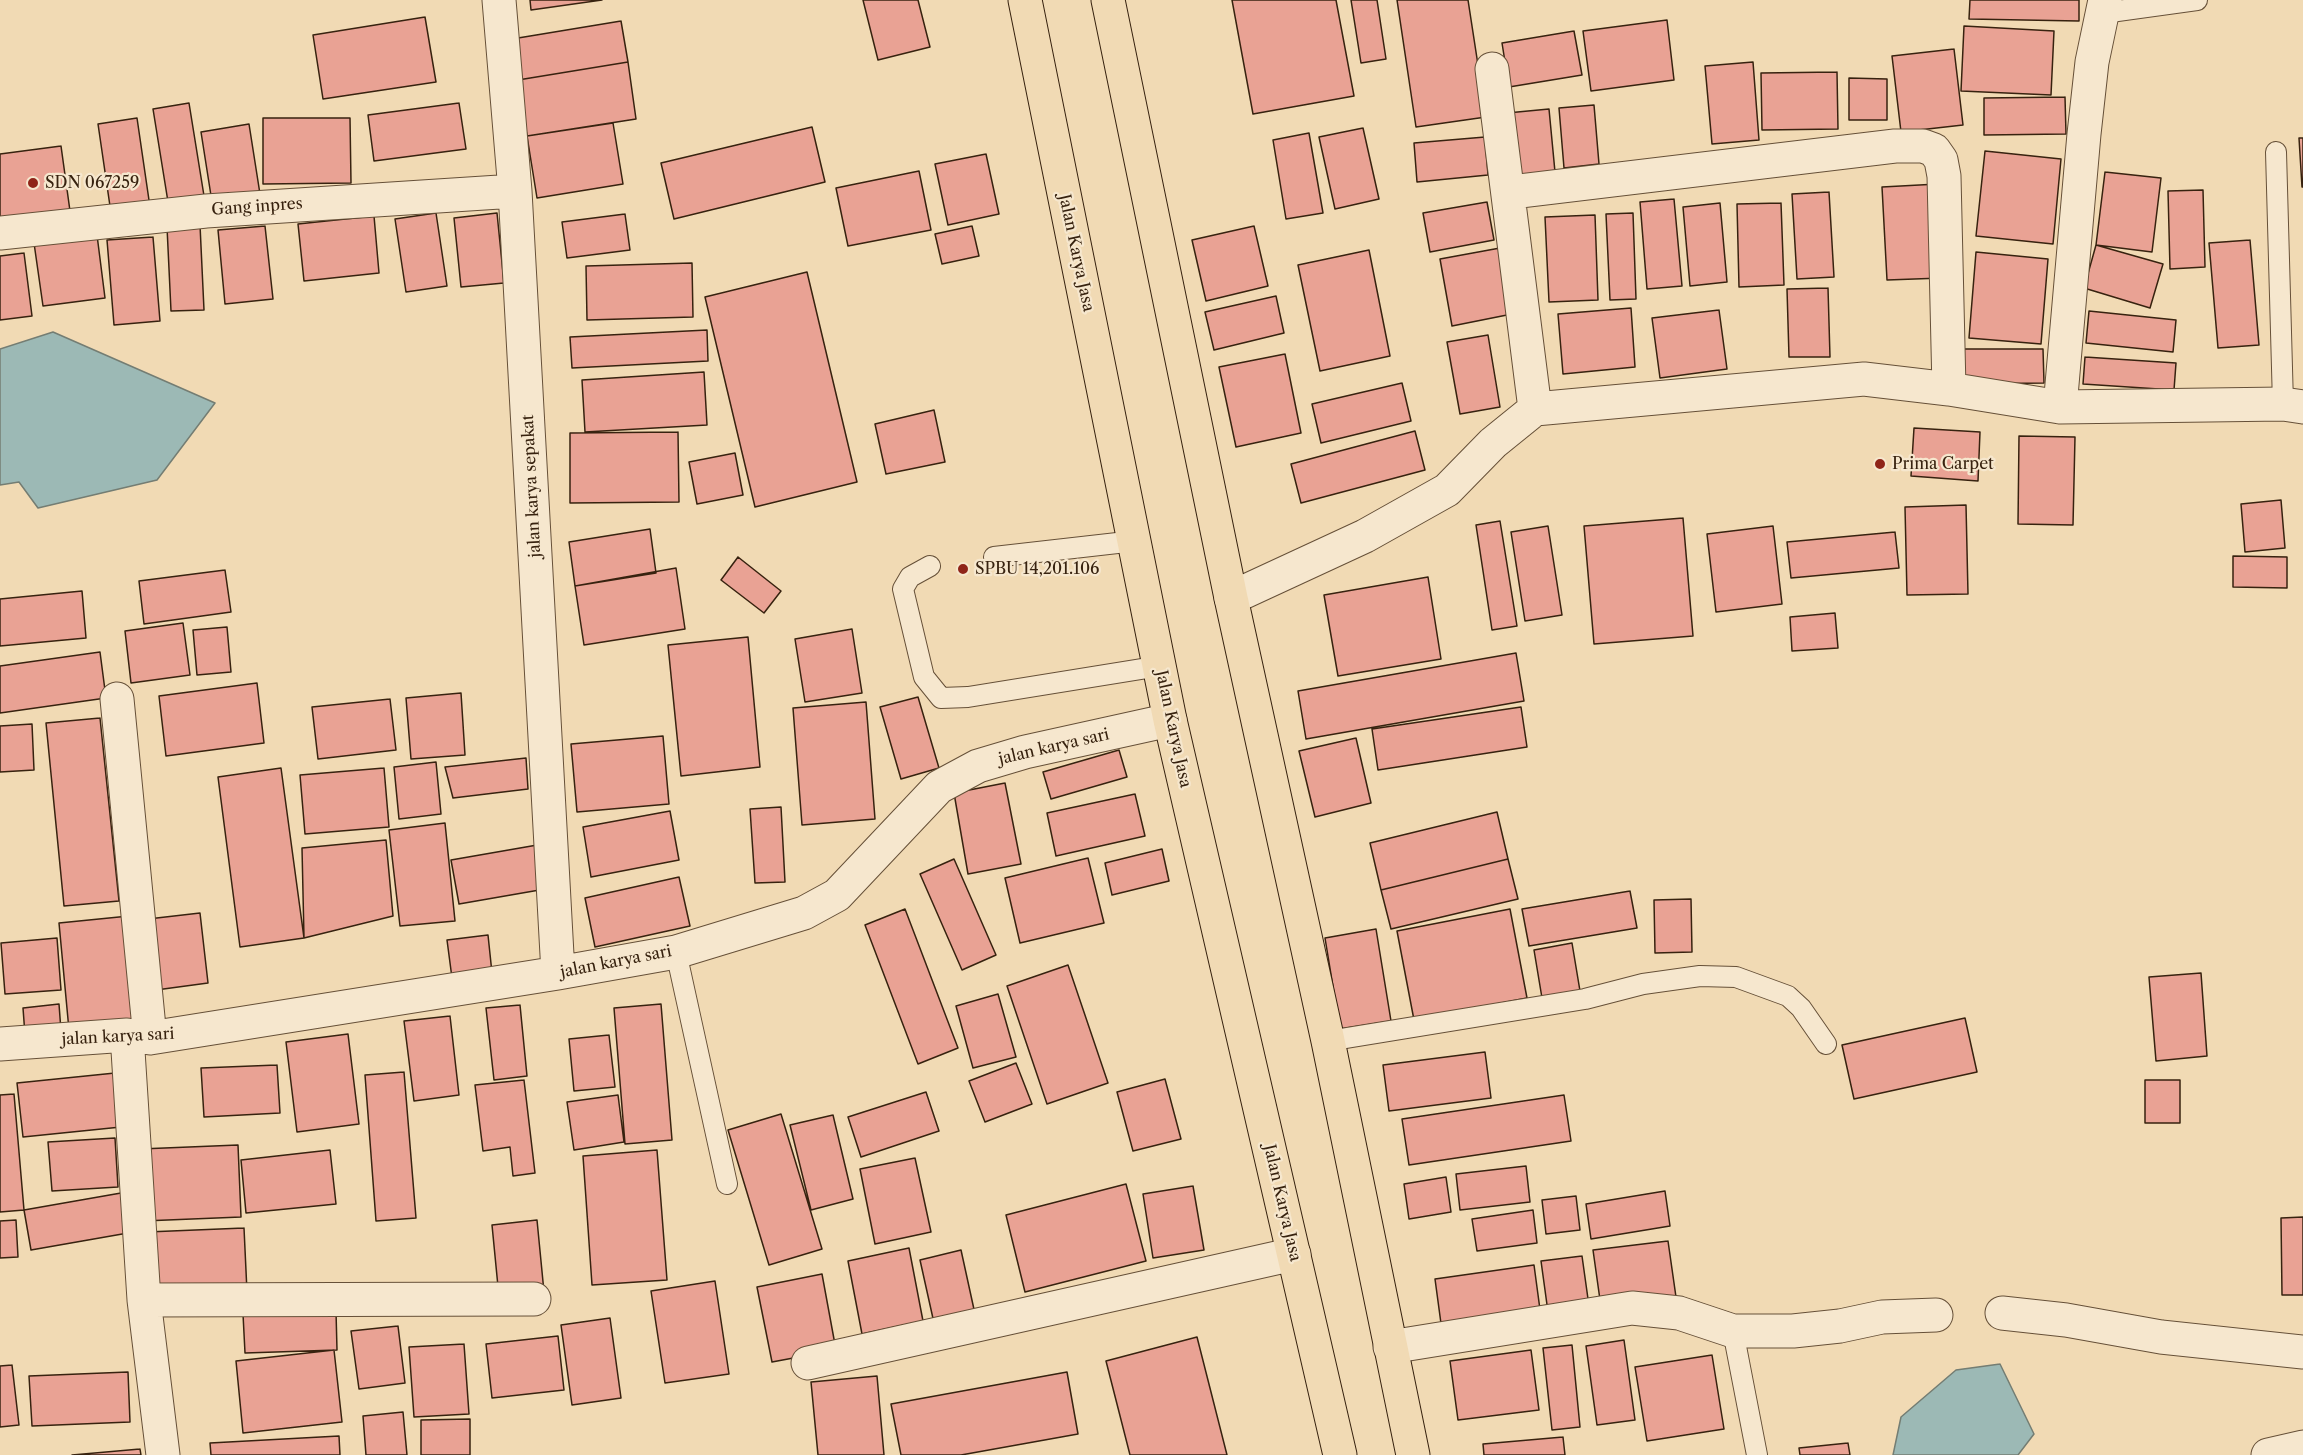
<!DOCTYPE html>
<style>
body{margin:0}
canvas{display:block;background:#f1dab4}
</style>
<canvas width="2303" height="1455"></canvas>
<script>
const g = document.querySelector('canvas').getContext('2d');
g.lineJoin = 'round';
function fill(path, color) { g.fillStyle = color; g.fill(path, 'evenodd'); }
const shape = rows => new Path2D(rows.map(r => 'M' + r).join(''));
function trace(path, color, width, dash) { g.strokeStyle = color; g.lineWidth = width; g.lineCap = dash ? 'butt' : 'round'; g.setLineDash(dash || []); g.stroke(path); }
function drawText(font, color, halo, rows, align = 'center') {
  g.font = font + ' "Libre Caslon Text",serif'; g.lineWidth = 4.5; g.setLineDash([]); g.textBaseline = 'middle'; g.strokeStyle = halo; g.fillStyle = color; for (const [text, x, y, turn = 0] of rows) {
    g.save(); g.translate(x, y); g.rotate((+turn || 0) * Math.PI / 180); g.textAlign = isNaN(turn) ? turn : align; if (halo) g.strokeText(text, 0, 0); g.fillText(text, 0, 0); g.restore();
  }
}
const water = shape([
 [53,332,215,403,157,480,38,508,19,482,0,485,0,349,53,332],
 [2000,1364,2034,1434,2018,1455,1893,1455,1901,1417,1956,1370,2000,1364]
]);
fill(water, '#9cb9b5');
trace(water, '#747d73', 1.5);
const building = shape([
 [530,0,602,0,531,10,530,0],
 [863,0,918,0,930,47,878,60,863,0],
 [1232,0,1336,0,1354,96,1253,114,1232,0],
 [1351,0,1377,0,1386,59,1361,63,1351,0],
 [1397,0,1468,0,1486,117,1416,127,1397,0],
 [1970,0,2079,0,2079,21,1969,19,1970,0],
 [425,17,436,82,323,99,313,35,425,17],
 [1667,20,1674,80,1591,91,1583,31,1667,20],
 [621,21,628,62,518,80,512,39,621,21],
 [1964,26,2054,31,2051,95,1961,91,1964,26],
 [1574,31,1582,75,1509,87,1502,43,1574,31],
 [1954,49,1963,125,1901,132,1892,56,1954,49],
 [628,62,636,119,527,136,518,80,628,62],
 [1753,62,1759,140,1712,144,1705,66,1753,62],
 [1837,72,1838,129,1762,130,1761,73,1837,72],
 [1849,78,1887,79,1887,120,1849,120,1849,78],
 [2065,97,2066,134,1984,135,1984,98,2065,97],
 [189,103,205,202,169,208,153,109,189,103],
 [459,103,466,149,374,161,368,115,459,103],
 [1594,105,1599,164,1564,168,1559,108,1594,105],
 [1549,109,1555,172,1513,177,1507,113,1549,109],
 [137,118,150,207,111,213,98,124,137,118],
 [263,118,350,118,351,183,263,184,263,118],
 [613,123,623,184,537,198,527,136,613,123],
 [249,124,260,194,212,202,201,132,249,124],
 [812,127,825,182,674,219,661,163,812,127],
 [1363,128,1379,199,1335,209,1319,137,1363,128],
 [1309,133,1323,213,1286,219,1273,140,1309,133],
 [1485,137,1488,175,1417,182,1414,143,1485,137],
 [2299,138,2303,138,2303,187,2302,187,2299,138],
 [61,146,70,211,0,220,0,154,61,146],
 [1985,151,2061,159,2053,244,1976,236,1985,151],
 [986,154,999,214,948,225,935,164,986,154],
 [919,171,931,230,848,246,836,188,919,171],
 [2105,172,2161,178,2152,252,2096,245,2105,172],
 [1938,184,1942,278,1887,280,1882,187,1938,184],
 [2203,190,2205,267,2170,269,2168,191,2203,190],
 [1829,192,1834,277,1797,279,1792,194,1829,192],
 [1674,199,1682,286,1647,289,1640,202,1674,199],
 [1487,202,1494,240,1430,252,1423,213,1487,202],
 [1720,203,1727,282,1690,286,1683,207,1720,203],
 [1781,203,1784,285,1739,287,1737,204,1781,203],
 [436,213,447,286,406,292,395,219,436,213],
 [497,213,504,283,461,287,454,218,497,213],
 [1633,213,1636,299,1610,300,1606,214,1633,213],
 [625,214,630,250,567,258,562,222,625,214],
 [1595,215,1598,300,1549,302,1545,217,1595,215],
 [374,216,379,273,304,281,298,224,374,216],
 [200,225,204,310,171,311,167,227,200,225],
 [265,226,273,299,225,304,218,230,265,226],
 [972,226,979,256,942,264,935,234,972,226],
 [1254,226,1268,286,1206,301,1192,240,1254,226],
 [97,235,105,298,43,306,34,243,97,235],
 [153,237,160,321,114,325,107,240,153,237],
 [2250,240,2259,345,2218,348,2209,243,2250,240],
 [2096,245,2163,264,2150,308,2084,288,2096,245],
 [1500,248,1512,314,1452,326,1440,259,1500,248],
 [1369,250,1390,356,1320,371,1298,265,1369,250],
 [1976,252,2048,259,2041,344,1969,338,1976,252],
 [24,253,32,316,0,320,0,256,24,253],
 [692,263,693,317,587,320,586,266,692,263],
 [807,272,857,482,755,507,705,297,807,272],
 [1828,288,1830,357,1789,357,1787,289,1828,288],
 [1276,296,1284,333,1214,350,1205,312,1276,296],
 [1631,308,1635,367,1563,374,1558,314,1631,308],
 [1719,310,1727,369,1660,378,1652,318,1719,310],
 [2089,311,2176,320,2173,352,2086,343,2089,311],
 [707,330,708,361,572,368,570,337,707,330],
 [1488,335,1500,407,1460,414,1447,342,1488,335],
 [1963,349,2043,349,2044,383,1963,384,1963,349],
 [1285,354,1301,433,1236,447,1219,367,1285,354],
 [2085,357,2176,363,2174,390,2083,384,2085,357],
 [704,372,707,425,585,432,582,380,704,372],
 [1402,383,1411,421,1321,443,1312,404,1402,383],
 [934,410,945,462,886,474,875,424,934,410],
 [1914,428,1980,432,1978,481,1911,476,1914,428],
 [1415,431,1425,470,1301,503,1291,464,1415,431],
 [678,432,679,502,570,503,570,433,678,432],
 [2019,436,2075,437,2073,525,2018,524,2019,436],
 [735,453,743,495,697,504,689,462,735,453],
 [2281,500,2285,548,2245,552,2241,504,2281,500],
 [1966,505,1968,594,1907,595,1905,507,1966,505],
 [1683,518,1693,636,1594,644,1584,526,1683,518],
 [1500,521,1517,626,1492,630,1476,525,1500,521],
 [1548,526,1562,615,1525,621,1511,532,1548,526],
 [1773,526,1782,604,1716,612,1707,534,1773,526],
 [650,529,656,573,575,586,569,542,650,529],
 [1895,532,1899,568,1791,578,1787,542,1895,532],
 [2233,556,2287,557,2287,588,2233,587,2233,556],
 [738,557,781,591,764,613,721,580,738,557],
 [676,568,685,629,584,645,575,586,676,568],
 [225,570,231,612,144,624,139,581,225,570],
 [1428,577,1441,659,1338,676,1324,595,1428,577],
 [82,591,86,638,0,646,0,599,82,591],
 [1835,613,1838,648,1792,651,1790,617,1835,613],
 [183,623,190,675,131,683,125,631,183,623],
 [227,627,231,672,197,675,193,630,227,627],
 [852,629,862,693,805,702,795,639,852,629],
 [748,637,760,767,681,776,668,645,748,637],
 [100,652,106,698,0,713,0,666,100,652],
 [1516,653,1524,701,1306,739,1298,691,1516,653],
 [257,683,264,743,166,756,159,696,257,683],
 [461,693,465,755,411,759,406,698,461,693],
 [918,697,939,768,901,779,880,707,918,697],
 [390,699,396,750,318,759,312,707,390,699],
 [866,702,875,819,802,825,793,708,866,702],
 [1521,707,1527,747,1378,770,1372,729,1521,707],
 [100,718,119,901,64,906,46,723,100,718],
 [32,724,34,770,0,772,0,726,32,724],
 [663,736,669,804,577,812,571,744,663,736],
 [1356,738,1371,803,1315,817,1299,751,1356,738],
 [1119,750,1127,777,1051,799,1043,772,1119,750],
 [526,758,528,789,453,798,445,767,526,758],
 [436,762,441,814,399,819,394,767,436,762],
 [281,768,304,938,240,947,218,777,281,768],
 [384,768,389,827,305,834,300,775,384,768],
 [1005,783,1021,864,968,874,954,793,1005,783],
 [1135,794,1145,836,1056,856,1047,813,1135,794],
 [781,807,785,882,755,883,750,809,781,807],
 [670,811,679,860,591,877,583,827,670,811],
 [1497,812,1508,859,1381,890,1370,843,1497,812],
 [445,823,455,921,400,926,389,830,445,823],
 [386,840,393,916,304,938,302,848,386,840],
 [543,844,551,888,459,904,451,860,543,844],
 [1162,849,1169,881,1112,895,1105,863,1162,849],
 [1088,858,1104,923,1020,943,1005,878,1088,858],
 [954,859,996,955,962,970,920,874,954,859],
 [1508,859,1518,899,1391,929,1381,890,1508,859],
 [679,877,690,926,595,947,585,898,679,877],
 [1630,891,1637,928,1529,946,1522,909,1630,891],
 [1691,899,1692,952,1655,953,1654,900,1691,899],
 [905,909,958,1048,918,1064,865,925,905,909],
 [1510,909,1527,998,1414,1020,1397,931,1510,909],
 [200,913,208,983,156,990,148,919,200,913],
 [129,916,139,1023,69,1030,59,923,129,916],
 [1376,929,1391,1021,1340,1029,1325,938,1376,929],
 [488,935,492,973,452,978,447,940,488,935],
 [57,938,61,990,5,994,1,943,57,938],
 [1572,943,1580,991,1542,998,1534,950,1572,943],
 [1068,965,1108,1083,1047,1104,1007,986,1068,965],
 [2201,973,2207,1056,2156,1061,2149,977,2201,973],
 [998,994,1016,1057,973,1068,956,1006,998,994],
 [59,1004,61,1031,25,1035,23,1008,59,1004],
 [661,1004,672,1140,625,1144,614,1008,661,1004],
 [520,1005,527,1076,494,1080,486,1008,520,1005],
 [450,1016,459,1095,414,1101,404,1021,450,1016],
 [1965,1018,1977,1072,1854,1099,1842,1045,1965,1018],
 [348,1034,359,1124,297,1132,286,1042,348,1034],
 [609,1035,615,1087,574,1091,569,1039,609,1035],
 [1485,1052,1491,1098,1389,1111,1383,1065,1485,1052],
 [1016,1063,1032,1104,985,1122,969,1081,1016,1063],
 [277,1065,280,1113,204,1117,201,1068,277,1065],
 [404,1072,416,1218,376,1221,365,1075,404,1072],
 [115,1073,121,1127,23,1137,17,1083,115,1073],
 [1165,1079,1181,1139,1133,1151,1117,1092,1165,1079],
 [524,1080,535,1173,513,1176,510,1147,483,1151,475,1085,524,1080],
 [2145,1080,2180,1080,2180,1123,2145,1123,2145,1080],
 [926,1092,939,1131,861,1157,848,1117,926,1092],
 [14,1094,24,1210,0,1212,0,1095,14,1094],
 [618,1095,624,1142,574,1150,567,1102,618,1095],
 [1564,1095,1571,1141,1409,1165,1402,1119,1564,1095],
 [781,1114,822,1249,769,1265,728,1130,781,1114],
 [833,1115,853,1199,811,1210,790,1125,833,1115],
 [115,1138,118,1187,52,1191,48,1142,115,1138],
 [238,1145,241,1217,143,1221,140,1149,238,1145],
 [330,1150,336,1204,246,1213,241,1160,330,1150],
 [657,1150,667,1280,592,1285,583,1156,657,1150],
 [915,1158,931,1232,875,1244,860,1169,915,1158],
 [1526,1166,1530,1202,1460,1210,1456,1174,1526,1166],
 [1446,1177,1451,1212,1409,1219,1404,1184,1446,1177],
 [1126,1184,1146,1261,1025,1292,1006,1215,1126,1184],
 [1193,1186,1204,1250,1153,1258,1143,1194,1193,1186],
 [1665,1191,1670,1226,1591,1239,1586,1204,1665,1191],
 [121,1193,128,1233,31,1250,24,1210,121,1193],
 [1576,1196,1580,1230,1546,1234,1542,1200,1576,1196],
 [1533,1210,1537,1243,1477,1251,1472,1219,1533,1210],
 [2303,1217,2303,1295,2282,1295,2281,1218,2303,1217],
 [16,1220,18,1257,0,1258,0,1221,16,1220],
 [537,1220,544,1292,499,1297,492,1225,537,1220],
 [244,1228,247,1292,149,1296,147,1232,244,1228],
 [1668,1241,1676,1297,1601,1307,1593,1250,1668,1241],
 [909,1248,923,1321,862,1334,848,1261,909,1248],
 [961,1250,975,1314,934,1323,920,1260,961,1250],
 [1582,1256,1589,1306,1548,1312,1541,1261,1582,1256],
 [1534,1265,1541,1317,1442,1331,1435,1279,1534,1265],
 [822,1274,836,1350,772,1362,757,1287,822,1274],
 [715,1281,729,1374,665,1383,651,1291,715,1281],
 [336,1311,337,1350,245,1353,243,1314,336,1311],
 [610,1318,621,1398,572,1405,561,1325,610,1318],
 [398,1326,405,1383,359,1389,351,1331,398,1326],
 [558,1336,564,1390,492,1398,486,1344,558,1336],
 [1197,1337,1227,1455,1130,1455,1106,1361,1197,1337],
 [1624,1340,1635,1420,1597,1425,1586,1346,1624,1340],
 [464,1344,469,1414,414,1417,409,1347,464,1344],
 [1572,1345,1580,1427,1552,1430,1543,1348,1572,1345],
 [334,1350,342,1422,243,1433,236,1361,334,1350],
 [1531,1350,1539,1410,1458,1420,1450,1361,1531,1350],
 [1712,1355,1724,1429,1647,1441,1635,1367,1712,1355],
 [12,1365,19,1425,0,1427,0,1366,12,1365],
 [128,1372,130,1422,32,1426,29,1376,128,1372],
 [1067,1372,1078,1434,961,1455,901,1455,891,1404,1067,1372],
 [877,1376,884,1455,818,1455,811,1382,877,1376],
 [403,1412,407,1455,366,1455,363,1416,403,1412],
 [470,1419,470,1455,421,1455,421,1420,470,1419],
 [339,1436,340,1455,211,1455,210,1443,339,1436],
 [1563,1437,1565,1455,1484,1455,1483,1444,1563,1437],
 [1848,1443,1850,1455,1800,1455,1799,1448,1848,1443],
 [140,1449,141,1455,72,1455,140,1449]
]);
fill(building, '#e9a294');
trace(building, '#37220f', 1.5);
const service = shape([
 [2103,13,2197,0],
 [2276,152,2283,404],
 [994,557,1135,541],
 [930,566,910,577,903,589,924,677,941,698,968,697,1160,666],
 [676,952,727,1184],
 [1328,1041,1585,999,1643,984,1700,976,1736,977,1788,996,1801,1008,1826,1044],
 [1733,1331,1757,1455]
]);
const minor = shape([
 [499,0,515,191,558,973],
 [1492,69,1535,409],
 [1520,191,1895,146,1923,146,1934,150,1941,160,1944,176,1949,389],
 [0,233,206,211,515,191],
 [2060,407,2084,134,2092,62,2105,0],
 [1231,598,1365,536,1447,490,1493,443,1535,409,1864,379,1949,389,2060,407,2283,404,2303,407],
 [117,699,150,1038],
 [127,1035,144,1300,163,1455],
 [0,1044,127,1035,150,1038,558,973,676,952,804,913,837,895,939,787,978,766,1025,752,1170,720],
 [144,1300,534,1299],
 [2002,1313,2066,1320,2161,1337,2303,1352],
 [1390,1347,1632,1308,1679,1313,1733,1331,1793,1331,1840,1326,1882,1317,1936,1315],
 [808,1363,1294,1254],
 [2268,1455,2303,1447]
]);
const trunk = shape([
 [1025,0,1170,720,1340,1455],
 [1108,0,1231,598,1328,1041,1413,1455]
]);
trace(service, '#665038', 22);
trace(minor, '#665038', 35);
trace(trunk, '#37220f', 35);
trace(service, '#f6e7ce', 20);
trace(minor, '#f6e7ce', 33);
trace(trunk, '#f1dab4', 33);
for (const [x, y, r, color] of [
 [33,183,6,"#8f2418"],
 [1880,464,6,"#8f2418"],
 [963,569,6,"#8f2418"]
]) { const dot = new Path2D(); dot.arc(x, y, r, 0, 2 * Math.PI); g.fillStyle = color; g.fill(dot); trace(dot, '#f6e7ce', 2); }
drawText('16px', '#37220f', '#f6e7ce', [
 ["SDN 067259",45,183],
 ["Prima Carpet",1892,464],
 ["SPBU 14,201.106",975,569]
], 'left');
drawText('16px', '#37220f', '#f6e7ce', [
 ["Gang inpres",257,207,-4],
 ["Jalan Karya Jasa",1076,253,78],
 ["jalan karya sepakat",532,486,-93],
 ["Jalan Karya Jasa",1173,729,78],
 ["jalan karya sari",1054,747,-13],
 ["jalan karya sari",616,962,-11],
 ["jalan karya sari",118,1037,-3],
 ["Jalan Karya Jasa",1282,1203,77]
]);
</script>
